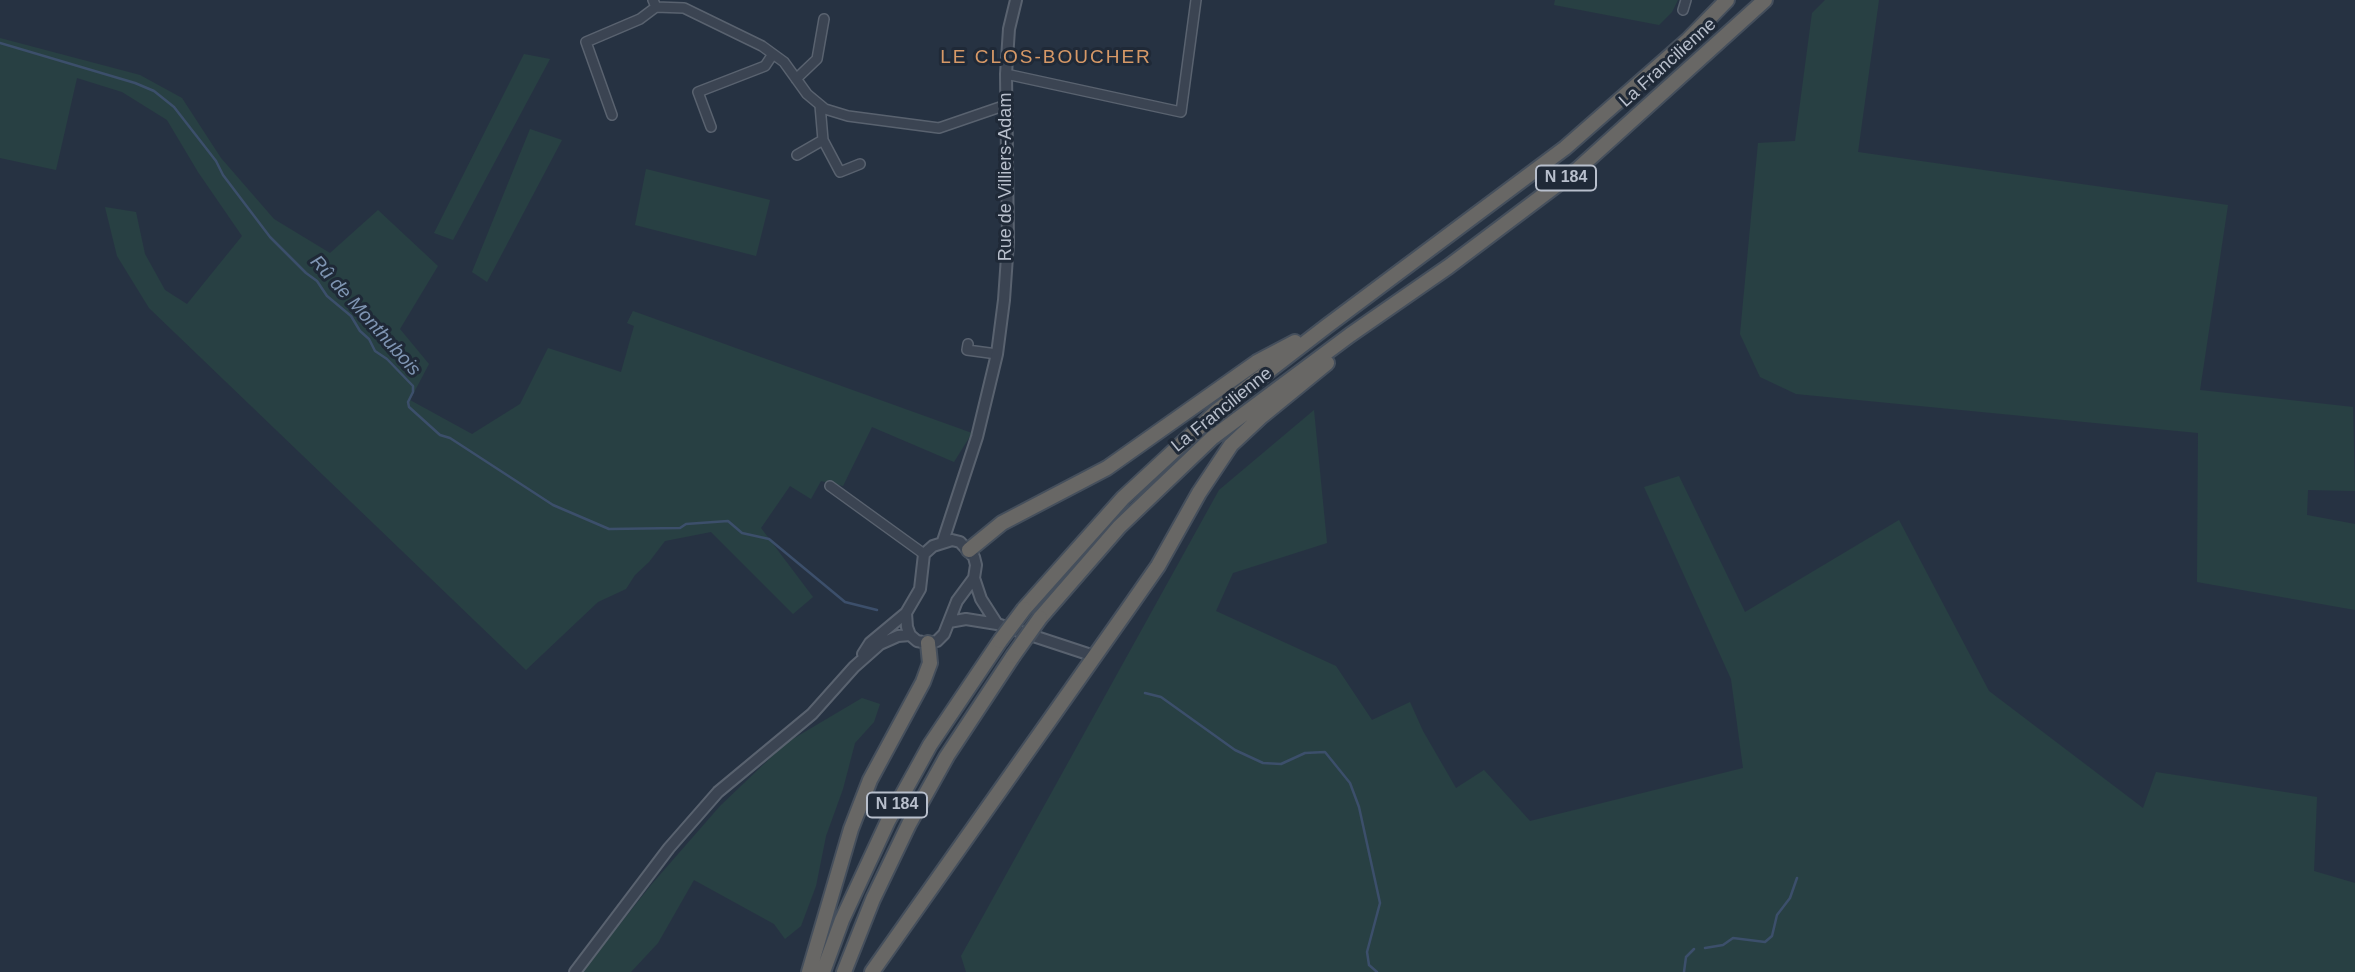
<!DOCTYPE html>
<meta charset="utf-8">
<style>
body{margin:0}
canvas{display:block;background:#263242}
</style>
<canvas width="2355" height="972"></canvas>
<script>
const g = document.querySelector('canvas').getContext('2d');
g.lineJoin = 'round';
function fill(path, color) { g.fillStyle = color; g.fill(path, 'evenodd'); }
const shape = rows => new Path2D(rows.map(r => 'M' + r).join(''));
function trace(path, color, width, dash) { g.strokeStyle = color; g.lineWidth = width; g.lineCap = dash ? 'butt' : 'round'; g.setLineDash(dash || []); g.stroke(path); }
function drawText(font, color, halo, rows, align = 'center') {
  g.font = font + ' Arial,sans-serif'; g.lineWidth = 6; g.setLineDash([]); g.textBaseline = 'middle'; g.strokeStyle = halo; g.fillStyle = color; for (const [text, x, y, turn = 0] of rows) {
    g.save(); g.translate(x, y); g.rotate((+turn || 0) * Math.PI / 180); g.textAlign = isNaN(turn) ? turn : align; if (halo) g.strokeText(text, 0, 0); g.fillText(text, 0, 0); g.restore();
  }
}
fill(shape([
 [1555,0,1678,0,1672,12,1659,25,1554,5],
 [1825,0,1879,0,1858,152,2228,205,2200,390,2353,407,2355,491,2308,490,2307,515,2355,524,2355,610,2197,582,2198,433,1796,394,1760,377,1740,334,1758,143,1795,141,1812,13],
 [0,38,140,75,182,98,221,158,274,219,330,253,378,210,438,266,400,329,429,364,410,400,472,434,520,404,548,348,621,372,634,326,627,323,633,311,972,433,954,462,872,427,843,486,821,481,811,499,790,486,761,528,813,597,793,614,711,532,665,541,649,562,635,575,626,589,598,602,526,670,149,308,117,256,105,207,136,212,145,254,165,290,187,304,242,236,198,172,167,120,122,92,77,78,56,170,0,158],
 [524,54,550,59,453,240,434,233],
 [530,129,562,140,487,282,472,272],
 [646,169,770,200,756,256,635,225],
 [1314,410,1327,543,1233,573,1216,611,1336,666,1372,720,1410,702,1423,731,1456,788,1484,770,1530,821,1743,768,1731,679,1644,487,1679,476,1745,612,1899,520,1989,691,2143,808,2156,772,2317,797,2314,871,2355,883,2355,972,966,972,961,956,1219,490],
 [862,698,880,704,874,722,855,743,843,789,826,836,816,886,801,926,785,939,774,924,694,880,658,943,631,972,582,972,651,885,720,806,786,743]
]), '#284043');
trace(shape([
 [0,43,135,83,154,91,174,107,216,161,223,175,270,237,306,273,317,281,327,296,351,316,360,331,369,339,375,351,387,359,413,386,413,392,408,402,409,407,440,435,450,438,553,505,609,529,680,528,686,524,728,521,742,533,769,539,845,602,877,610],
 [1145,693,1161,697,1235,750,1263,763,1281,764,1305,753,1325,752,1350,783,1359,807,1380,903,1367,952,1369,965,1377,972],
 [1705,948,1723,945,1733,938,1765,942,1772,936,1777,915,1790,898,1797,878],
 [1684,972,1686,957,1694,949]
]), '#3c4f6b', 2.5);
const minor = shape([
 [653,0,656,7,684,8,762,46,784,62,807,94,825,109,848,116,939,128,1006,105],
 [1683,10,1686,0],
 [1006,74,1181,112,1196,0],
 [796,79,817,59,824,19],
 [612,115,586,42,640,19,656,7],
 [711,127,698,92,765,66,773,54],
 [823,140,840,172,860,164],
 [797,155,823,140,820,105],
 [968,344,967,350,997,354],
 [830,486,924,554]
]);
const tertiary = shape([
 [952,540,960,542,974,557,976,565,974,578,957,601,944,634,937,641,928,643,917,641,910,635,907,627,906,613,920,589,924,554,933,546,952,540],
 [943,541,977,437,997,354,1004,300,1008,242,1006,74,1009,29,1016,0],
 [974,578,981,599,997,624],
 [949,622,966,619,997,624,1094,656],
 [863,654,870,643,906,613],
 [575,972,669,848,718,792,812,714,854,667,880,644,898,636,910,635]
]);
const trunk = shape([
 [969,550,1002,523,1107,468,1257,362,1295,342],
 [1024,609,1123,498,1218,410,1327,326,1565,148,1688,40,1727,0],
 [1040,618,1119,527,1212,438,1350,335,1448,267,1578,169,1765,0],
 [809,972,851,829,870,780,923,682,930,663,928,643],
 [823,972,842,920,888,821,930,745,1000,641],
 [844,972,873,899,909,824,947,756,1013,656],
 [872,972,1128,609,1158,566,1199,493,1231,445,1262,416,1327,363]
]);
trace(minor, '#59626f', 12);
trace(tertiary, '#59626f', 14);
trace(trunk, '#454f5c', 18);
trace(minor, '#3b4452', 9);
trace(tertiary, '#3b4452', 10);
trace(trunk, '#686765', 14);
const trunkBridge = shape([
 [1000,641,1024,609],
 [1013,656,1040,618]
]);
trace(trunkBridge, '#454f5c', 18, []);
trace(trunkBridge, '#686765', 14);
for (const [x, y, w] of [
 [1566,178,60],
 [897,805,60]
]) { const box = new Path2D(); box.roundRect(x - w / 2, y - 12.5, w, 25, 5); g.fillStyle = '#1f2937'; g.fill(box); trace(box, '#b8bfcc', 2); }
drawText('bold 16px', '#b8bfcc', null, [
 ["N 184",1566,178],
 ["N 184",897,805]
]);
drawText('18px', '#b8bfcc', '#1f2937', [
 ["La Francilienne",1668,63,-42],
 ["Rue de Villiers-Adam",1006,177,-90],
 ["La Francilienne",1222,410,-39]
]);
g.letterSpacing = '2px';
drawText('19px', '#d79967', '#1f2937', [
 ["LE CLOS-BOUCHER",1046,58]
]);
g.letterSpacing = '0px';
drawText('italic 19px', '#7f95b3', '#1f2937', [
 ["Rû de Monthubois",365,316,48]
]);
</script>
